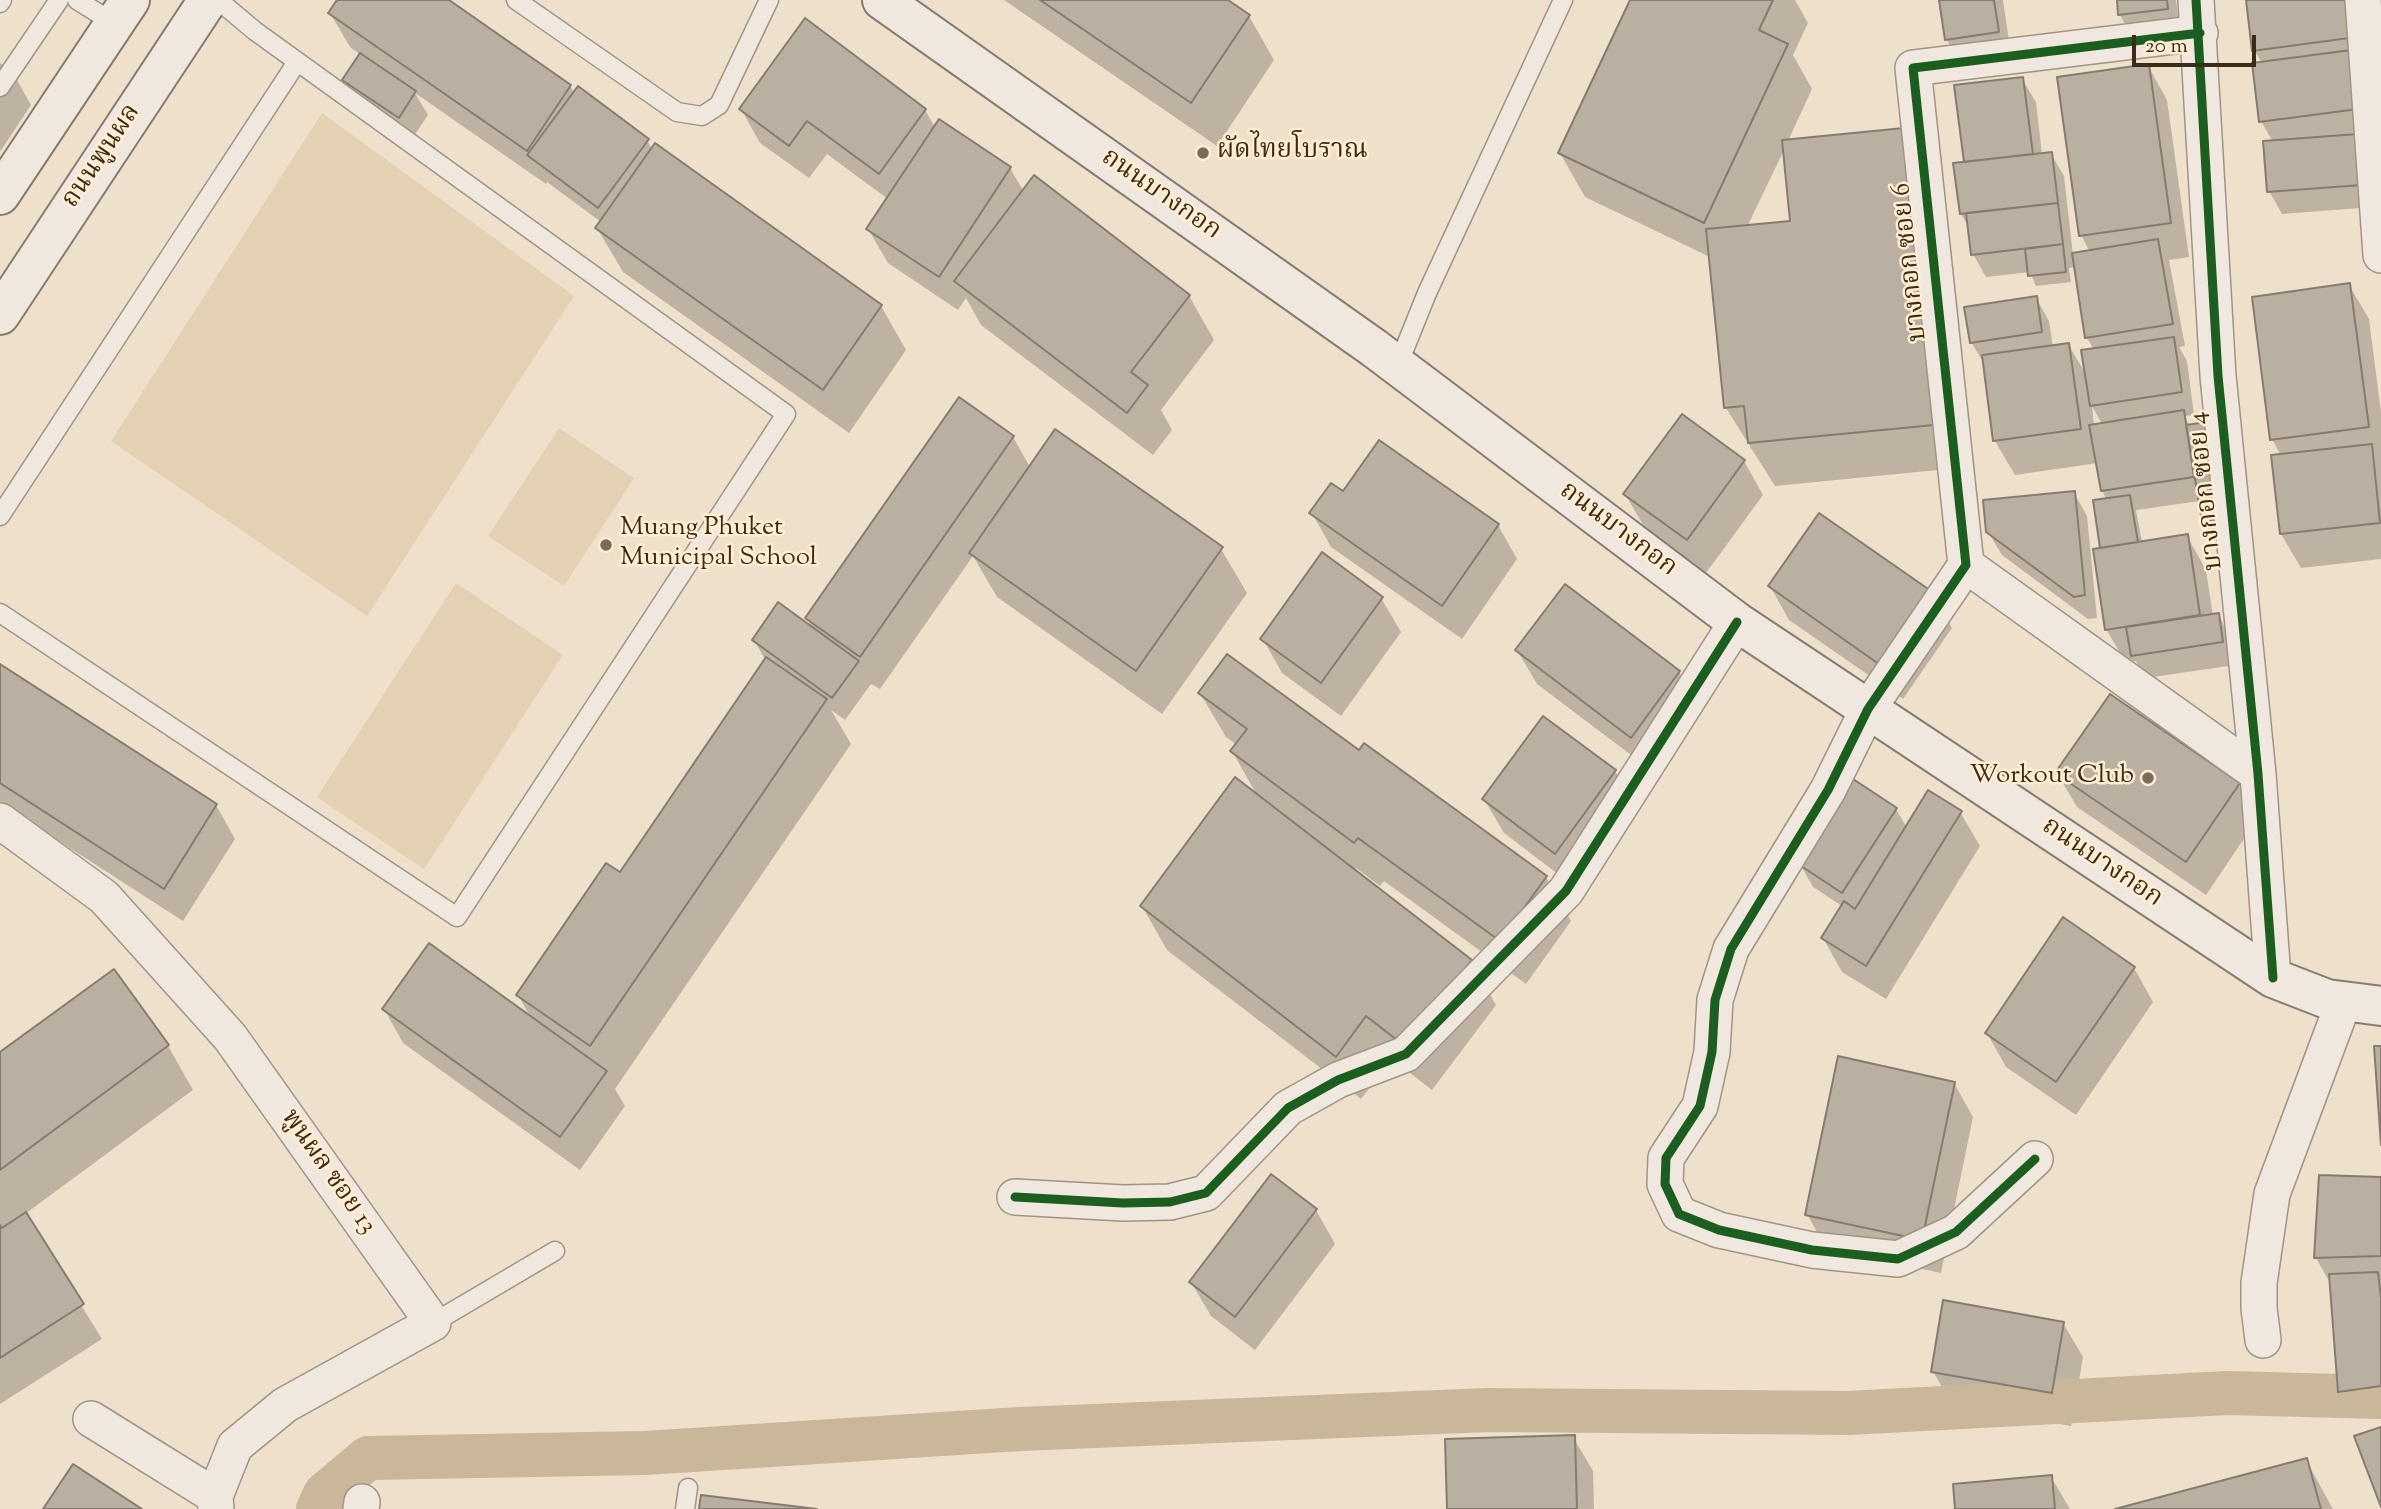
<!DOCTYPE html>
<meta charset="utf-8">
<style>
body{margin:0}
#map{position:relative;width:2381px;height:1509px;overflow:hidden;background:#eee0cb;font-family:"Sorts Mill Goudy",serif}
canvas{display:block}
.scale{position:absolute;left:2132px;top:35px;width:124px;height:32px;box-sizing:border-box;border:4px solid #3b2c17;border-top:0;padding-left:9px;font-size:21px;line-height:24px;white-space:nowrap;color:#3b2c17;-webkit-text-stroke:5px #feedd3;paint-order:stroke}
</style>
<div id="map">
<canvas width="2381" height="1509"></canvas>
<div class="scale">20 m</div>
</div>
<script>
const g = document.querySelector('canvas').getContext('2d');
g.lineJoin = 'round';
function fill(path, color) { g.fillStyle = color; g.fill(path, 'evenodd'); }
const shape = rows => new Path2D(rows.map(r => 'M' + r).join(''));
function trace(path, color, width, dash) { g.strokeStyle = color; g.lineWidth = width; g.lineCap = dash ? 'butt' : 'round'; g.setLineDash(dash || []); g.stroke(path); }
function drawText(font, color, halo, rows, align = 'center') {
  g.font = font + ' "Sorts Mill Goudy","Noto Serif Thai",serif'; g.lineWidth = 5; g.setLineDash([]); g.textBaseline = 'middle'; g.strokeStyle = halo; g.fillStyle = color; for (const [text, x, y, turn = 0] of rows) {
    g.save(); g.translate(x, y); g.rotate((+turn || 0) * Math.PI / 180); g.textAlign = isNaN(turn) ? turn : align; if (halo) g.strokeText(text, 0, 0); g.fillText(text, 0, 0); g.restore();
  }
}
fill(shape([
 [322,113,574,296,367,616,111,441],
 [559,428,634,478,564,586,488,536],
 [456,583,563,655,424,869,317,797]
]), '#e4d1b3');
fill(shape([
 [339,0,446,0,570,86,575,94,647,140,652,149,881,306,906,350,849,433,623,272,597,228,601,222,547,182,546,184,415,93,428,115,412,139,357,103,344,80,361,55,350,47,330,13],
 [1004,0,1225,0,1249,16,1274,60,1217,146],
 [1632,0,1795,0,1808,23,1793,55,1812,89,1788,141,1958,468,1775,486,1726,408,1710,257,1585,197,1560,153],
 [1785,148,1792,223,1747,227],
 [1941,0,2003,0,2011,55,1960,63,1947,40],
 [2118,0,2176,0,2180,32,2133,38,2120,15],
 [2248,0,2359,0,2374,207,2282,214,2269,191,2273,142,2261,121,2262,63,2254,50],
 [0,63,12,71,31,105,0,152],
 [2148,66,2167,100,2189,257,2169,260,2185,346,2179,347,2187,361,2194,415,2185,416,2235,540,2217,544,2204,521,2200,501,2136,510,2142,543,2187,536,2206,570,2213,616,2218,615,2231,638,2235,665,2146,678,2136,661,2126,663,2106,629,2103,549,2107,500,2102,491,2098,463,2015,475,1995,441,1985,365,1971,342,2036,298,2049,321,2053,347,2068,344,2087,376,2094,350,2087,338,2076,267,2069,268,2071,282,2036,286,2030,272,1986,277,1973,254,1970,229,1961,214,1955,165,1966,163,2022,79,2036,102,2042,154,2051,154,2064,176,2073,255,2090,252,2081,235],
 [2092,406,2102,424,2094,426],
 [741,109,925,110,935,127,1010,168,1024,192,1189,296,1214,340,1161,410,1172,430,1153,455,981,325,966,298,958,310,888,263,868,229,888,199,827,154,809,178,760,143],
 [2349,285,2369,319,2381,412,2381,559,2301,568,2281,534,2281,456,2272,439],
 [1013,437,1030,467,1221,549,1247,593,1162,714,997,597,973,556,880,689,871,684,845,720,831,710,851,744,615,1089,625,1106,580,1170,403,1043,384,1009,532,1020,518,995,621,874,766,661,754,640,814,631,807,618],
 [1744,461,1763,495,1706,573,1645,528,1625,494],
 [2074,493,2087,516,2097,618,2088,619,2002,555,1988,532],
 [1344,494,1498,525,1517,559,1462,639,1331,547,1312,513],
 [1565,586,1679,672,1699,706,1651,770,1537,684,1517,650],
 [1770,586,1932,594,1952,628,1903,699,1789,620],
 [1381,598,1401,632,1341,716,1282,673,1263,639],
 [0,666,216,805,235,839,183,921,0,803],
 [1200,693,1359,753,1546,877,1571,921,1526,984,1384,881,1380,886,1356,868,1354,870,1471,961,1496,1005,1432,1090,1392,1059,1361,1099,1167,950,1142,906,1258,797,1232,751,1237,745,1226,737],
 [1615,771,1634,805,1575,887,1504,833,1484,799],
 [2057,773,2238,784,2258,818,2206,895,2077,807],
 [1896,809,1907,828,1960,812,1980,846,1886,999,1842,972,1823,938,1842,906,1813,887,1800,864],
 [2134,968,2153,1002,2076,1115,2006,1067,1987,1033],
 [113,971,168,1046,193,1090,25,1214,102,1339,0,1404,0,1054],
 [1954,1083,1973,1117,1941,1273,1826,1248,1807,1214],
 [2381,1179,2381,1410,2353,1414,2340,1391,2331,1281,2329,1281,2316,1258],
 [1316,1210,1335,1244,1255,1350,1211,1316,1191,1282],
 [2063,1323,2083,1357,2071,1426,1952,1405,1933,1371],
 [1573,1437,1593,1471,1594,1509,1449,1509],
 [2306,1460,2333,1509,2122,1509],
 [2051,1477,2070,1509,1957,1509]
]), '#0003');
trace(shape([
 [318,1509,325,1494,368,1458,645,1453,1020,1429,1489,1410,1848,1413,2227,1393,2381,1397]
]), '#cab799', 44);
const building = shape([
 [337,0,449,0,571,85,527,151,328,13,337,0],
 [1040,0,1228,0,1250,15,1191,103,1040,0],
 [1630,0,1773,0,1759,30,1788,44,1704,223,1558,153,1630,0],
 [1939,0,1994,0,1999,32,1945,40,1939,0],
 [2117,0,2167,0,2168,9,2118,15,2117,0],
 [2246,0,2353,0,2357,37,2252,51,2246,0],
 [805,18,926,109,879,174,807,121,789,146,739,109,805,18],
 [2351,50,2358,109,2259,122,2252,63,2351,50],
 [360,53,416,91,399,118,342,80,360,53],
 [2149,64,2171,223,2079,236,2057,77,2149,64],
 [2023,77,2033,154,1964,162,1954,85,2023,77],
 [578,86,649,139,598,208,527,155,578,86],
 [939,119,1011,167,939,277,866,229,939,119],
 [1904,128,1934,425,1748,443,1744,406,1724,408,1706,229,1790,221,1782,140,1904,128],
 [2358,134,2362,185,2267,192,2263,141,2358,134],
 [655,143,882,305,823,390,595,228,655,143],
 [2052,152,2058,203,1960,214,1953,163,2052,152],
 [1034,175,1190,295,1131,372,1148,385,1127,413,954,281,1034,175],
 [2058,203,2063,244,1971,255,1966,213,2058,203],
 [2158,239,2173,324,2085,338,2072,253,2158,239],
 [2063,244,2066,272,2028,276,2025,249,2063,244],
 [2350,283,2369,427,2270,440,2252,297,2350,283],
 [2037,296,2042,332,1970,343,1964,307,2037,296],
 [2174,337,2182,392,2090,406,2081,350,2174,337],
 [2069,343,2081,429,1993,441,1982,355,2069,343],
 [959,397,1014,436,860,657,805,618,959,397],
 [2184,410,2194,477,2101,491,2089,425,2184,410],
 [1682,414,1745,460,1687,540,1623,494,1682,414],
 [2207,422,2223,518,2202,521,2186,425,2207,422],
 [1055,429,1223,547,1136,671,969,553,1055,429],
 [1379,440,1499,524,1442,606,1309,513,1331,483,1343,491,1379,440],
 [2372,444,2380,523,2280,534,2271,455,2372,444],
 [2075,491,2085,595,2074,597,1986,532,1983,500,2075,491],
 [2130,495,2138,542,2100,548,2093,500,2130,495],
 [1819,513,1934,593,1883,667,1768,586,1819,513],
 [2188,534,2200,615,2105,630,2093,549,2188,534],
 [1322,552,1383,597,1321,683,1260,639,1322,552],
 [1565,584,1680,671,1631,738,1515,650,1565,584],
 [778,602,859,661,832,698,752,640,778,602],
 [2219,613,2223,642,2131,656,2126,627,2219,613],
 [1227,654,1359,750,1364,743,1547,876,1500,941,1358,838,1354,843,1230,751,1247,729,1198,693,1227,654],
 [766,657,827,699,590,1046,516,995,606,863,620,872,766,657],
 [0,664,217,804,164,889,0,783,0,664],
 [2110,694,2240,783,2186,862,2055,773,2110,694],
 [1543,716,1616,770,1555,854,1482,799,1543,716],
 [1235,777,1472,960,1406,1047,1366,1016,1336,1057,1140,906,1235,777],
 [1853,779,1897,808,1842,893,1798,864,1853,779],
 [1928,790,1962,811,1866,966,1821,938,1844,901,1855,909,1928,790],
 [2063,917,2135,967,2056,1082,1985,1033,2063,917],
 [429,943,607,1071,560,1137,382,1009,429,943],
 [114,969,169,1045,0,1170,0,1052,114,969],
 [2374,1046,2381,1046,2381,1145,2374,1046],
 [1838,1056,1955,1082,1922,1240,1805,1215,1838,1056],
 [1271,1174,1317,1209,1235,1317,1189,1282,1271,1174],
 [2319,1175,2381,1177,2381,1256,2314,1258,2319,1175],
 [26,1212,84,1304,0,1358,0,1225,2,1228,26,1212],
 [2378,1272,2381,1298,2381,1386,2338,1392,2329,1274,2378,1272],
 [1943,1300,2064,1322,2052,1393,1931,1372,1943,1300],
 [2381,1427,2381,1507,2354,1436,2381,1427],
 [1575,1435,1577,1509,1447,1509,1445,1439,1575,1435],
 [2307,1458,2321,1509,2115,1509,2307,1458],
 [73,1464,142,1509,43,1509,73,1464],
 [2052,1475,2055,1509,1955,1509,1953,1484,2052,1475],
 [701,1495,817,1509,699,1509,701,1495]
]);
fill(building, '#bab0a1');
trace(building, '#857c6f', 2);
const lane = shape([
 [77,0,114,23],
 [516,0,677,112,702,116,719,105,769,0],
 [0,3,2,0],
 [0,87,59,0],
 [1398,365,1427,293,1563,0],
 [0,516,297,62],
 [0,613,457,917,786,414,255,31,218,0],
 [433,1323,555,1251],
 [685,1509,688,1488]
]);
const street = shape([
 [2196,0,2218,376,2258,774,2273,978],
 [2363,0,2381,255],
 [1966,565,2258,774],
 [0,821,104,897,230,1037,433,1323,285,1405,235,1446,215,1496,216,1509],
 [2035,1159,1956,1232,1898,1259,1812,1250,1719,1230,1679,1214,1665,1184,1666,1158,1700,1106,1712,1052,1715,1000,1731,949,1828,790,1868,709,1966,565,1913,68,2200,33],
 [1015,1197,1123,1203,1170,1202,1206,1193,1288,1108,1338,1080,1406,1054,1566,891,1737,622],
 [2263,1340,2259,1308,2259,1283,2272,1194,2344,1001],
 [91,1419,215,1496],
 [361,1509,362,1502]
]);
const secondary = shape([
 [882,0,1374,348,1737,622,2273,978,2327,999,2381,1006],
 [0,195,130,0],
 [0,315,208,0]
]);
trace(lane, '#9f9586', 21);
trace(street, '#9f9586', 38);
trace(secondary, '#857c6f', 42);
trace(lane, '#f0e8de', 18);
trace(street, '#f0e8de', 35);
trace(secondary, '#f0e8de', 38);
trace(shape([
 [2196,0,2218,376,2258,774,2273,978],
 [2035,1159,1956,1232,1898,1259,1812,1250,1719,1230,1679,1214,1665,1184,1666,1158,1700,1106,1712,1052,1715,1000,1731,949,1828,790,1868,709,1966,565,1913,68,2200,33],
 [1015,1197,1123,1203,1170,1202,1206,1193,1288,1108,1338,1080,1406,1054,1566,891,1737,622]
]), '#1b5e20', 9);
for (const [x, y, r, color] of [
 [1203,153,7,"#7a6b56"],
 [606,545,7,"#7a6b56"],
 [2148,778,7,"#7a6b56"]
]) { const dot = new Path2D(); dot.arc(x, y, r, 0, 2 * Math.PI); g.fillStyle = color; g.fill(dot); trace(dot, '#feedd3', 2.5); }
drawText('26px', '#3b2c17', '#feedd3', [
 ["ผัดไทยโบราณ",1217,153],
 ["Muang Phuket",620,530],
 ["Municipal School",620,560],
 ["Workout Club",2134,778,"right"]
], 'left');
drawText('26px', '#3b2c17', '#feedd3', [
 ["ถนนพูนผล",103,157,-56],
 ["ถนนบางกอก",1160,196,35],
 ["บางกอก ซอย 6",1912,262,-96],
 ["บางกอก ซอย 4",2208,491,-96],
 ["ถนนบางกอก",1617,531,37],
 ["ถนนบางกอก",2101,864,34],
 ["พูนผล ซอย 13",327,1173,55]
]);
</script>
